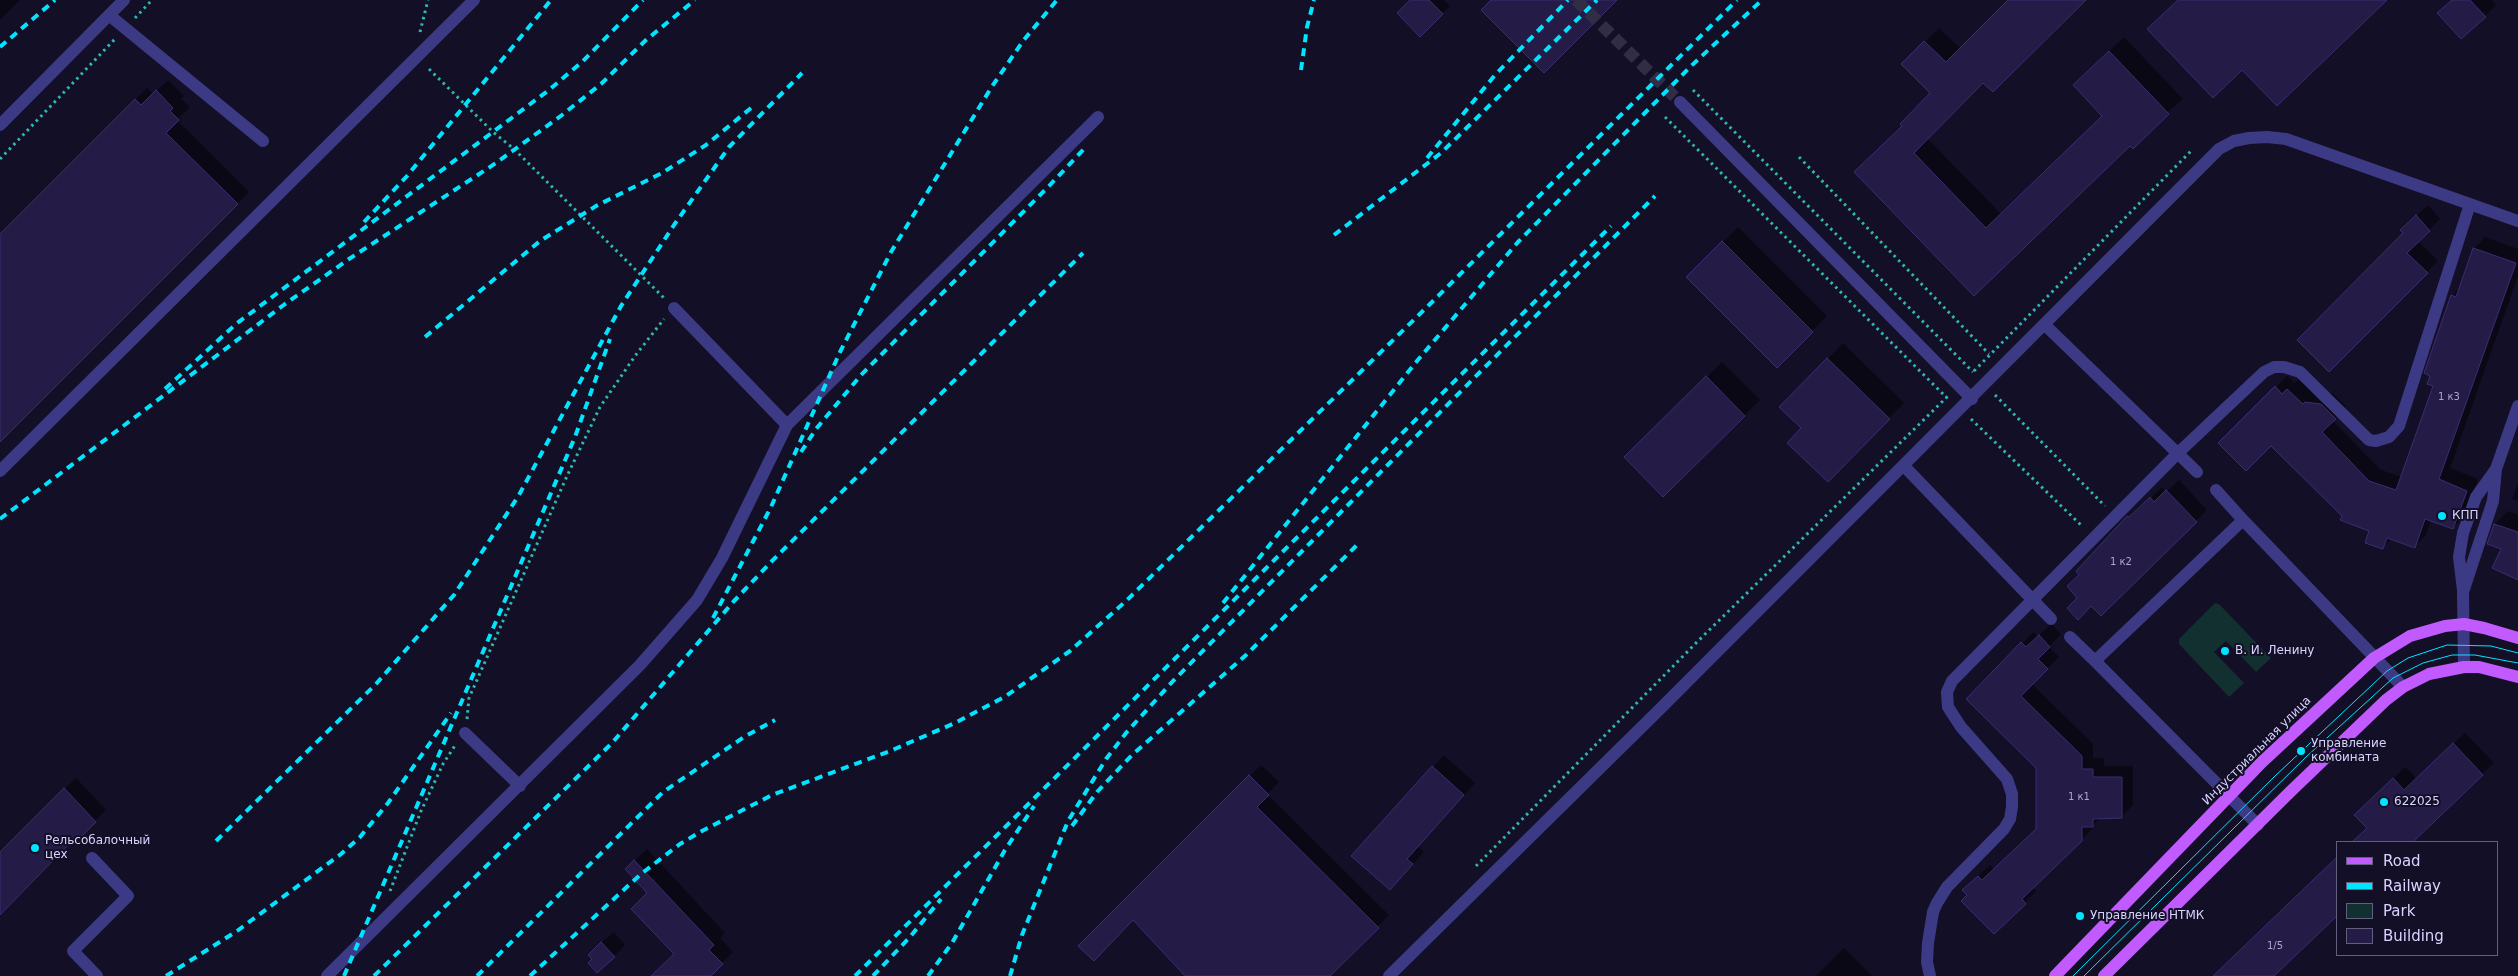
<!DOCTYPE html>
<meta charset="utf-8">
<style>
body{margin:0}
#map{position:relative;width:2518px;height:976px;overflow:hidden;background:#130f26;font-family:"DejaVu Sans",sans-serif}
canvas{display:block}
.legend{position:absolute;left:2336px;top:841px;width:162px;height:115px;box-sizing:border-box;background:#130f26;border:1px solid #625e7d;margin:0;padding:6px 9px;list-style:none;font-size:15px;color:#d9d4ff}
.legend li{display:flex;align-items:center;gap:10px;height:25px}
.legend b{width:25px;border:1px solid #625e7d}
</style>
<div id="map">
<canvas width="2518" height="976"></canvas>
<ul class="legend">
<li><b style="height:6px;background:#c25bff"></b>Road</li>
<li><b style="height:6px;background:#00e5ff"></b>Railway</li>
<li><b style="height:14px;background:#12302f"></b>Park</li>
<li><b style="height:14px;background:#241b47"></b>Building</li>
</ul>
</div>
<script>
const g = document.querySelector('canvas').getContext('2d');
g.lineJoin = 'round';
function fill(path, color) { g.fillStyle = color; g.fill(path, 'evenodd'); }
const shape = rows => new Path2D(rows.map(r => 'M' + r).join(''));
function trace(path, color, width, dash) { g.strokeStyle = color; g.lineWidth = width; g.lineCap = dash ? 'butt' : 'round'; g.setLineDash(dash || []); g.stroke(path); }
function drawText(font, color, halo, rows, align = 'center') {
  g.font = font + ' "DejaVu Sans",sans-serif'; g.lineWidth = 4; g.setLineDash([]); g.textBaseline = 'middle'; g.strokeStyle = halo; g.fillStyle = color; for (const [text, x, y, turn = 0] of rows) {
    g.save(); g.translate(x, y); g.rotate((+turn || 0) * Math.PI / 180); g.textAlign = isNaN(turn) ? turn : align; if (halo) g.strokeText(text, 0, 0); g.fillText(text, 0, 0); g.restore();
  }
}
fill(shape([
 [2215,603,2219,604,2271,658,2256,672,2226,641,2214,652,2244,683,2229,697,2179,644,2179,639]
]), '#12302f');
fill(shape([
 [0,0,20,0,0,20],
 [1412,0,1444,0,1450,6,1420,35],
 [2010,0,2084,0,1983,81,1927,138,2001,214,2104,116,2089,70,2124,37,2183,99,2130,144,1974,294,1856,172,1904,126,1932,93,1903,64,1939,28,1961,49],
 [2452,0,2492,0,2496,5,2485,16],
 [168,80,184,96,181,99,190,107,177,120,249,192,0,441,0,235,147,88,153,94],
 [2428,205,2440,219,2418,241,2438,261,2329,370,2413,219],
 [1738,227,1827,316,1777,366,1688,277],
 [2485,237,2518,249,2518,276,2450,468,2478,479,2464,516,2453,528,2431,520,2426,535,2415,546,2392,538,2382,548,2371,530,2343,516,2271,444,2220,443,2287,376,2295,383,2299,379,2318,391,2333,393,2346,407,2333,421,2381,470,2402,477,2435,385,2452,296,2460,287,2474,249],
 [1843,343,1904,403,1828,480,1803,428,1781,407],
 [1722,362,1760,400,1663,495,1641,442],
 [2179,480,2207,510,2101,615,2091,605,2079,597,2080,574,2078,571,2140,505,2141,507,2162,487,2166,492],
 [2518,483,2518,501,2512,499],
 [2508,511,2518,515,2518,578,2502,548,2489,544,2495,524],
 [2051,624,2061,634,2049,647,2059,657,2032,684,2093,744,2093,758,2104,758,2104,766,2133,766,2133,805,2121,817,2101,817,2093,825,2093,828,2032,887,2036,891,1994,933,1969,895,1975,879,1990,865,1995,870,2037,829,2037,767,1967,699,2034,632,2038,636],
 [2465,733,2494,763,2482,774,2412,842,2353,842,2368,828,2367,804,2405,767,2417,779],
 [1444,755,1475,783,1418,846,1424,852,1401,877,1353,856],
 [1261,765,1279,782,1267,794,1389,915,1328,976,1187,976,1134,918,1080,946],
 [76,778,106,810,75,841,73,839,0,913,0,854],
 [647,849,725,933,720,938,733,952,709,976,653,976,675,954,649,893,626,869],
 [614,932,625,945,614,956,594,958,601,943],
 [1844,948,1872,976,1816,976]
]), '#0007');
const building = shape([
 [1410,0,1429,0,1443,14,1420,37,1397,13,1410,0],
 [1491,0,1617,0,1544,73,1481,10,1491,0],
 [2008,0,2086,0,1993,92,1983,83,1914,153,1986,228,2102,116,2073,85,2109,51,2169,114,2133,149,2130,146,1974,296,1854,172,1902,126,1900,124,1930,93,1901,64,1924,41,1946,62,2008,0],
 [2178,0,2387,0,2277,106,2242,70,2213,98,2147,29,2178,0],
 [2452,0,2470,0,2486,17,2461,39,2437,13,2452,0],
 [156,90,173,108,170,111,179,120,166,133,238,204,0,442,0,234,135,99,141,105,156,90],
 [2416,215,2430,231,2407,253,2428,273,2329,372,2297,340,2403,233,2400,230,2416,215],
 [1722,241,1813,332,1777,368,1686,277,1722,241],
 [2473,248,2516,263,2439,479,2467,491,2453,529,2425,519,2415,548,2387,538,2383,549,2365,543,2369,531,2340,520,2342,516,2271,446,2246,471,2218,443,2275,386,2282,394,2287,389,2303,404,2305,402,2321,404,2336,419,2322,432,2369,481,2396,490,2433,386,2427,384,2430,376,2424,373,2451,295,2456,297,2473,248],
 [1827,358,1890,419,1828,482,1787,443,1801,428,1779,407,1827,358],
 [1706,376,1745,416,1663,497,1624,457,1706,376],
 [2166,490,2197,522,2101,616,2091,606,2078,620,2067,608,2077,598,2067,586,2079,575,2076,571,2127,516,2129,517,2150,497,2154,502,2166,490],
 [2494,524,2518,532,2518,580,2492,568,2501,549,2487,544,2494,524],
 [2039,635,2050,647,2038,659,2048,669,2021,696,2082,756,2082,769,2093,769,2093,777,2122,777,2122,818,2093,819,2093,827,2082,827,2082,841,2022,899,2026,904,1994,934,1961,901,1967,895,1962,890,1978,876,1982,880,2036,829,2036,768,1966,699,2021,642,2026,647,2039,635],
 [2453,743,2483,775,2413,842,2352,842,2367,828,2354,815,2393,778,2404,790,2453,743],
 [1432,766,1464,795,1407,859,1413,864,1390,890,1351,856,1432,766],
 [1249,775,1269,795,1257,807,1379,928,1330,976,1185,976,1133,920,1094,961,1078,946,1249,775],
 [64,788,96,822,75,843,72,841,0,915,0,852,64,788],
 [2337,857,2337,916,2274,976,2213,976,2337,857],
 [634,860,714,945,709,950,723,964,711,976,651,976,674,954,631,909,647,893,625,869,634,860],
 [601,942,615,957,597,973,588,963,592,959,588,955,601,942]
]);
fill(building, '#241b47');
trace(building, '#3b2d73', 1);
trace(shape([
 [1576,0,1680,102]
]), '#312d47', 12, [12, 6]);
trace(shape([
 [135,18,152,0],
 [420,32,428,0],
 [429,69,493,132,514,149,664,298],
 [1693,90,1973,372],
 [1665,117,1947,398],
 [1799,157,1989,354],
 [0,159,115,39],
 [1974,371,2191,151],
 [1995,395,2105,506],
 [1971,419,2083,527],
 [467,719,469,698,567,476,600,407,635,356,664,319],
 [1476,866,1695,644,1948,396],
 [390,891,421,811,443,764,456,744]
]), '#2fb8b0', 3, [2.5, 4]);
trace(shape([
 [109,15,263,141],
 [1680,102,1972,399],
 [0,125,124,0],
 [2046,326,2197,472],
 [787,425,1098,117],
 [1904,466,2051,619],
 [0,471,474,0],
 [2216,490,2243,520],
 [2463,590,2459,557,2463,533,2476,497,2496,469],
 [2070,637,2095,661],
 [2464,667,2463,592,2493,501,2496,469,2518,406],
 [465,733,520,786],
 [2258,825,2095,661,2243,520,2403,687],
 [92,858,128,896,73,951,97,976],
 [327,976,640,665,697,600,722,558,787,425,674,308],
 [1389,976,1661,708,2219,149,2234,141,2249,138,2267,137,2286,139,2518,221],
 [1930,976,1927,962,1928,943,1933,912,1937,903,1947,887,2004,829,2010,819,2012,807,2012,794,2007,779,1961,727,1948,707,1947,692,1952,681,2178,453,2264,372,2274,367,2284,367,2300,372,2369,440,2376,441,2389,437,2399,426,2470,204]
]), '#3d3a85', 12);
trace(shape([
 [2055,976,2262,762,2374,658,2410,636,2445,626,2464,624,2484,628,2518,638],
 [2104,976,2290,792,2386,700,2403,687,2429,674,2464,667,2479,667,2518,677]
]), '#c25bff', 12);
trace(shape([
 [2073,976,2275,776,2387,671,2408,658,2447,645,2491,646,2518,653],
 [2084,976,2306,757,2393,678,2423,663,2452,655,2475,655,2518,663]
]), '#00e5ff', 1);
trace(shape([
 [0,47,55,0],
 [1301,70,1307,27,1314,0],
 [1427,158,1495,75,1568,0],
 [364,222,407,176,551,0],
 [1334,235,1441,153,1597,0],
 [425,337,540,241,596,206,662,173,706,145,751,108],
 [165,389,236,324,549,90,583,61,643,0],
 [801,452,816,429,861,375,1049,186,1084,149],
 [0,519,285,304,349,259,496,163,562,115,601,84,646,40,695,0],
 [1223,603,1417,361,1518,242,1690,67,1762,0],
 [713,618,771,507,840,352,891,252,991,88,1023,41,1057,0],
 [1072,826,1097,792,1132,755,1246,655,1358,544],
 [216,841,376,684,454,595,519,495,621,306,674,225,729,147,802,73],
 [166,976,237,931,341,854,360,837,388,803,451,713],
 [344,976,575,437,610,339],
 [374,976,612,743,734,601,772,561,1083,253],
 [477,976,663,792,744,737,775,720],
 [530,976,641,874,680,844,702,831,772,795,890,751,955,723,1006,696,1070,651,1126,601,1428,306,1737,0],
 [855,976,1611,226],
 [873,976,910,937,941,899],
 [928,976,952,943,1005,850,1034,806],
 [1010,976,1022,935,1068,821,1106,759,1126,733,1173,681,1655,196]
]), '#00e5ff', 4, [8, 6]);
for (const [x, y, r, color] of [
 [2442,516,5,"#00e5ff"],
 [2225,651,5,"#00e5ff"],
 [2301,751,5,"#00e5ff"],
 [2384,802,5,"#00e5ff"],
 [35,848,5,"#00e5ff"],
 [2080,916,5,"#00e5ff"]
]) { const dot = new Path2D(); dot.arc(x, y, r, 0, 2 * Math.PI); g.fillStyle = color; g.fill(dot); trace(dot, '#130f26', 2); }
drawText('10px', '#aca6d1', null, [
 ["1 к3",2449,397],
 ["1 к2",2121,562],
 ["1 к1",2079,797],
 ["1/5",2275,946]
]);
drawText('12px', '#d9d4ff', '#130f26', [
 ["КПП",2452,516],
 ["В. И. Ленину",2235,651],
 ["Управление",2311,744],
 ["комбината",2311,758],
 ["622025",2394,802],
 ["Рельсобалочный",45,841],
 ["цех",45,855],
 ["Управление НТМК",2090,916]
], 'left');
drawText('12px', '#d9d4ff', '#130f26', [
 ["Индустриальная улица",2257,751,-45]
]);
</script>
